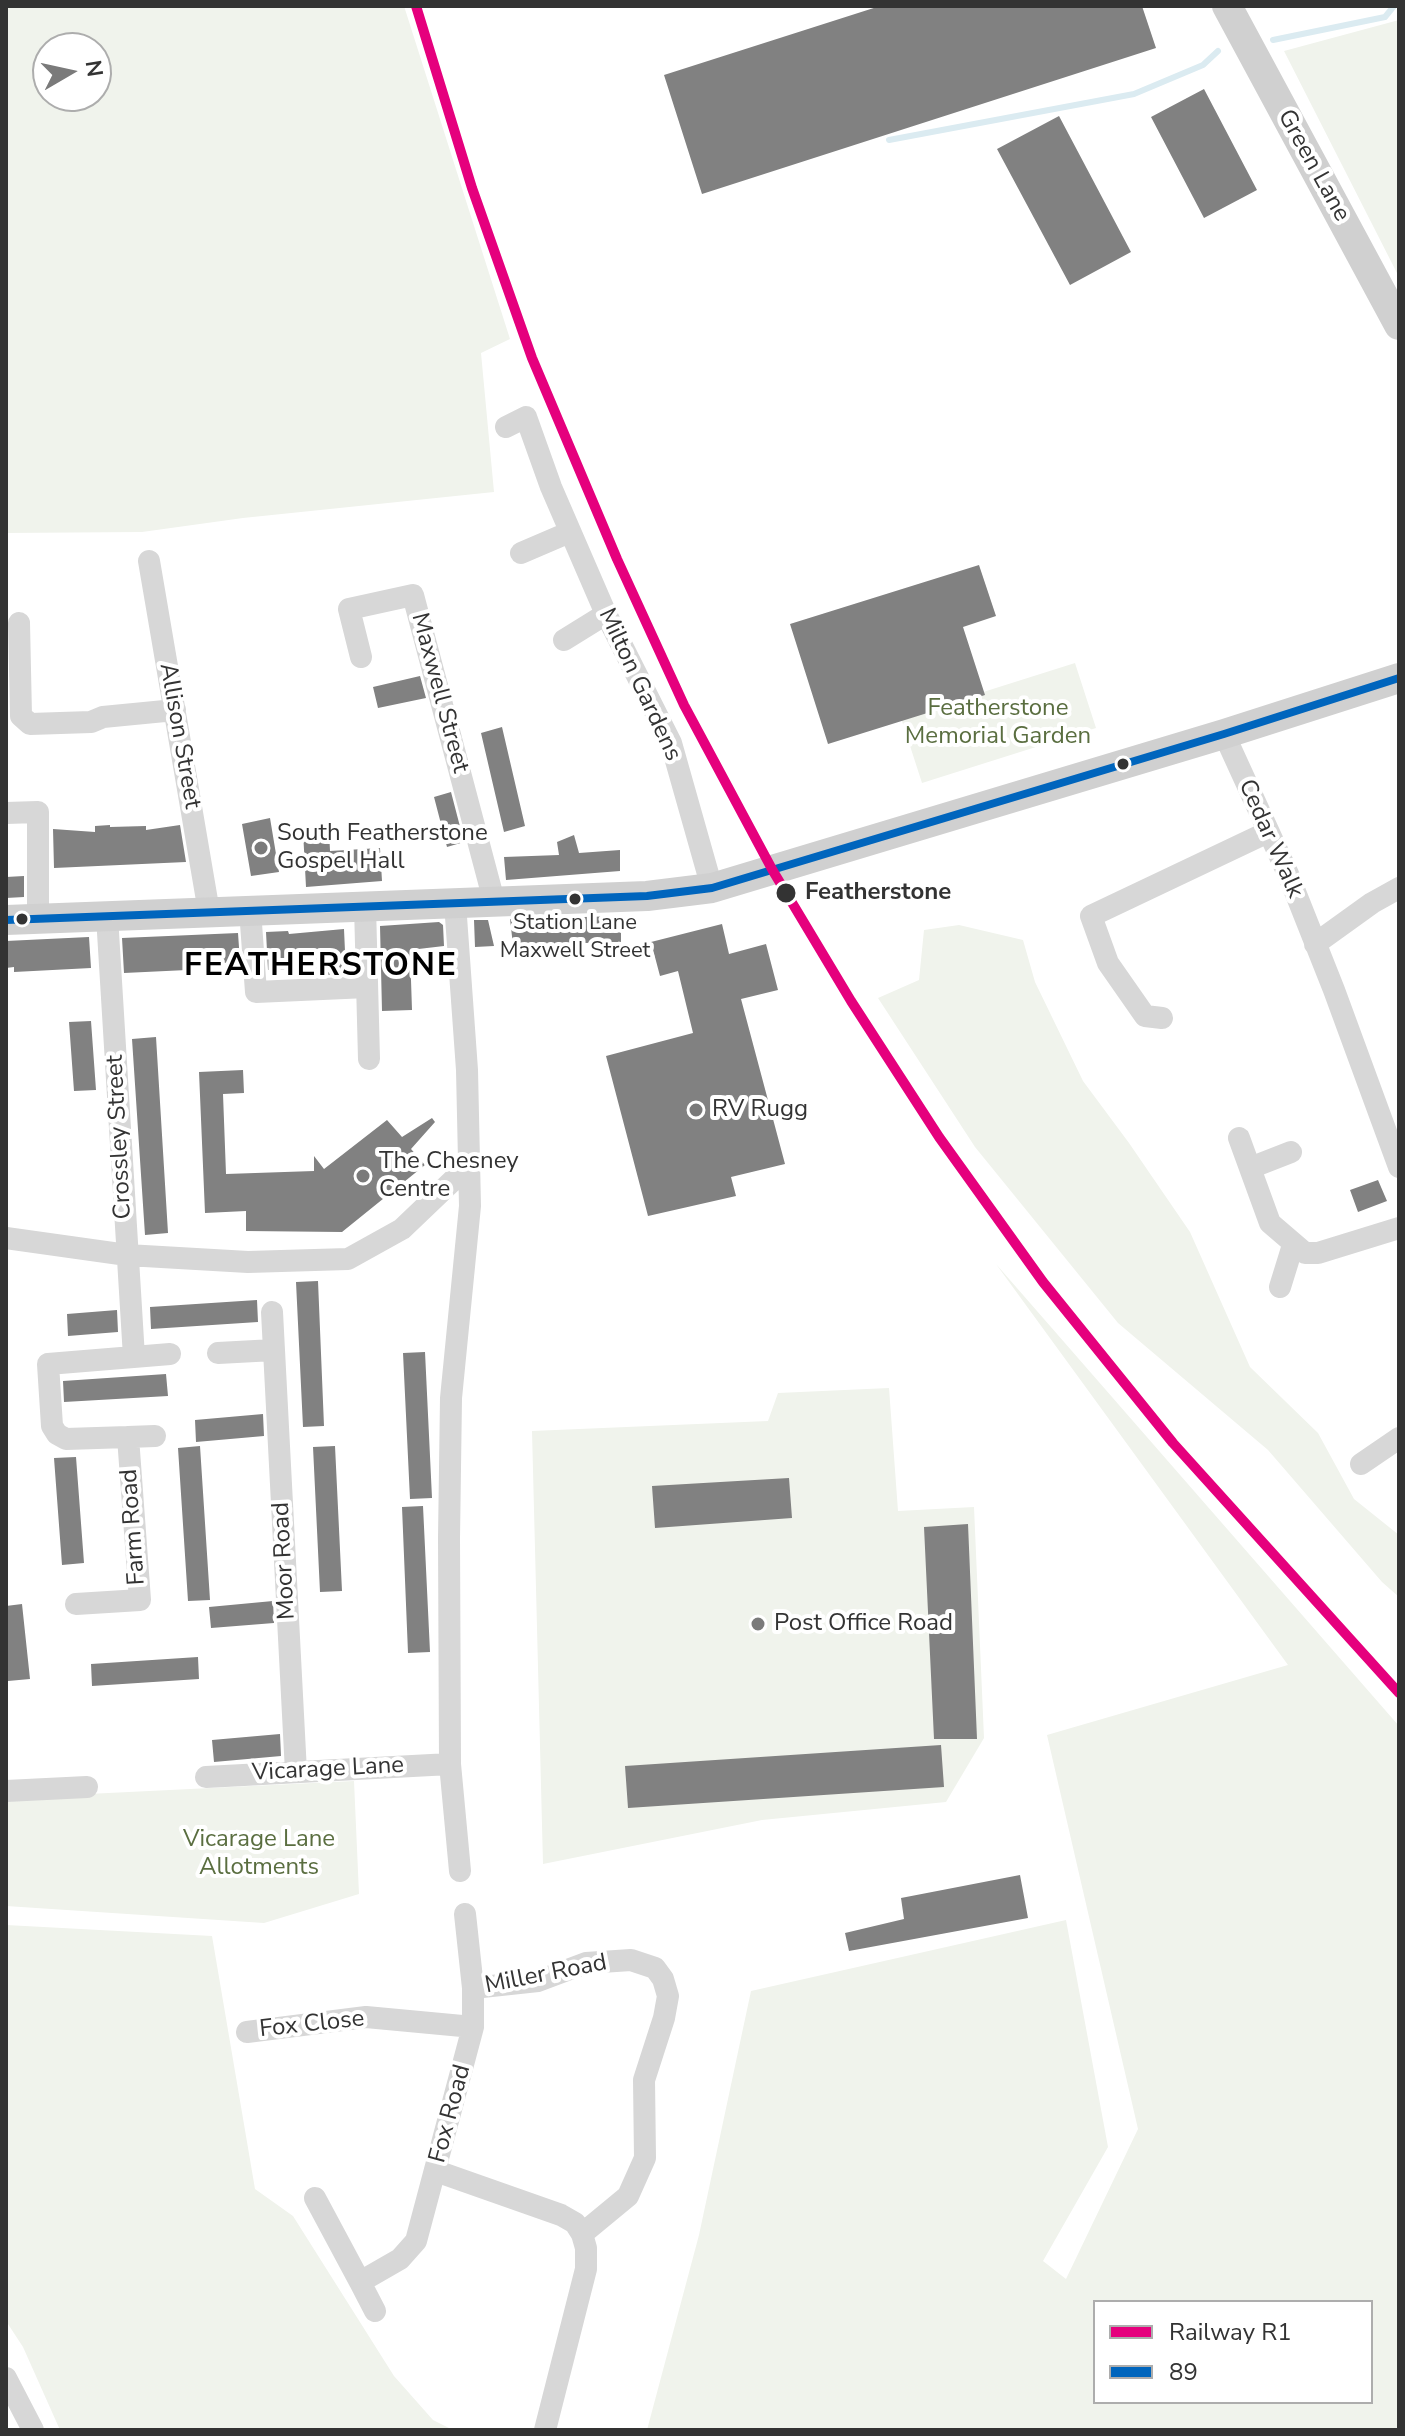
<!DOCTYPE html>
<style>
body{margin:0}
#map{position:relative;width:1405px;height:2436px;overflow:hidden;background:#fff;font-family:"Nunito Sans",sans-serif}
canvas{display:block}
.frame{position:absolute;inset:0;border:8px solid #333;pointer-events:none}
.legend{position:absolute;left:1093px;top:2300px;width:280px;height:104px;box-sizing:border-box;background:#fff;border:2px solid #adadad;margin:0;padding:10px 14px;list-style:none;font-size:24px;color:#333}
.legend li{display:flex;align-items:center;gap:16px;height:40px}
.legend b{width:40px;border:2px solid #adadad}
.north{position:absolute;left:32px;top:32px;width:80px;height:80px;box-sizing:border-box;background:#fff;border:2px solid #adadad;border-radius:50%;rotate:81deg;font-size:22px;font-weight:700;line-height:32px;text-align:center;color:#333}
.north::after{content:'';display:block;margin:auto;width:28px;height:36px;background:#7a7a7a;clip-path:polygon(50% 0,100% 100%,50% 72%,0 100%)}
</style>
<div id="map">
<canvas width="1405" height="2436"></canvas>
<div class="frame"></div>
<ul class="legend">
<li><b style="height:10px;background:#e5007d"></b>Railway R1</li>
<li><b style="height:10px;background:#0065bd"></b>89</li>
</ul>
<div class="north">N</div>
</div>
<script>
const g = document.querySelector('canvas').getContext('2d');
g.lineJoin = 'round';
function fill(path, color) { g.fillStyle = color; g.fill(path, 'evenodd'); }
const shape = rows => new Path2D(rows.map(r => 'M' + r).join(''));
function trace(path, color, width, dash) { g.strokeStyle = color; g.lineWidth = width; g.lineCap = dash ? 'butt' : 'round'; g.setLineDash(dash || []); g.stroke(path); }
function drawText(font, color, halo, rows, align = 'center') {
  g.font = font + ' "Nunito Sans",sans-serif'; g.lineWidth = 8; g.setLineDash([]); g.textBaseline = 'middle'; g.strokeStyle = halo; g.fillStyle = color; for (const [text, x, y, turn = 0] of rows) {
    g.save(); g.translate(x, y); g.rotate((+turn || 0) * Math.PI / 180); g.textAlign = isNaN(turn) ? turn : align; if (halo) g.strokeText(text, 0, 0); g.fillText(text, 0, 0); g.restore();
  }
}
fill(shape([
 [6,6,404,6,510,339,481,353,494,492,243,518,142,532,6,533],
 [96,48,96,96,48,96,48,48],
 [1399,20,1399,277,1284,51],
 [1075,663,1096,728,922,783,901,718],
 [959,925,1023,940,1035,982,1083,1081,1129,1143,1190,1232,1250,1367,1318,1433,1354,1499,1399,1535,1399,1597,1382,1582,1268,1450,1118,1323,975,1147,878,998,919,980,924,930],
 [996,1264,1399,1726,1399,2430,647,2430,699,2235,751,1991,1066,1920,1108,2147,1043,2261,1066,2279,1138,2129,1047,1735,1288,1665],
 [1095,2302,1371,2302,1371,2402,1095,2402],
 [889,1388,898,1511,974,1507,984,1738,946,1802,762,1820,543,1864,532,1431,768,1421,778,1393],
 [354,1781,359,1894,264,1923,6,1906,6,1798],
 [6,1925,212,1936,255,2189,293,2216,394,2376,433,2420,453,2430,60,2430,23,2347,6,2321]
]), '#f0f3ec');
trace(shape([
 [1273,40,1385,17,1394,6],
 [889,140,1134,94,1203,65,1218,51]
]), '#dbebf1', 6);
fill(shape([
 [880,6,1142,6,1156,48,702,194,664,75],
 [1204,89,1257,190,1204,218,1151,117],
 [1059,116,1131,252,1070,285,997,149],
 [979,565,996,616,963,627,985,695,828,744,790,624],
 [420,676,426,698,378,708,373,687],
 [502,727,525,826,504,832,481,733],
 [451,792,464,842,447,847,434,797],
 [270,818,279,872,251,876,242,824],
 [110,825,110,827,146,826,146,830,180,825,186,862,54,868,53,829,95,832,95,826],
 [329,830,330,851,380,848,382,881,306,887,303,831],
 [574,835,579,853,620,850,620,871,506,880,504,857,559,855,557,842],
 [24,876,24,897,6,898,6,877],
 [621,916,621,942,513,945,510,919],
 [474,920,488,920,494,946,475,947],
 [439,922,443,925,444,946,410,950,412,1010,382,1011,380,926],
 [722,924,729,954,766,944,778,990,741,999,785,1164,731,1177,736,1196,648,1216,606,1056,693,1033,678,971,660,976,651,942],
 [344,929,346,974,325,975,324,968,268,970,266,932,288,931,289,934],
 [238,933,240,962,187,965,187,970,124,973,122,938],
 [89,937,91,968,14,972,14,967,6,968,6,941],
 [91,1021,96,1090,74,1091,69,1022],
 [156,1037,168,1233,145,1235,132,1039],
 [243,1070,244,1093,223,1094,226,1174,314,1171,314,1156,324,1169,387,1120,402,1137,432,1118,435,1122,411,1149,425,1165,342,1232,246,1231,246,1211,205,1213,199,1072],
 [1378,1180,1387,1201,1358,1212,1350,1190],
 [318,1281,324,1426,303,1427,296,1282],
 [257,1300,258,1322,151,1329,150,1307],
 [117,1310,118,1332,68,1336,67,1314],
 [425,1352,432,1498,410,1499,403,1353],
 [166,1374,168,1396,64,1402,63,1381],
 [263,1414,264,1436,196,1442,195,1420],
 [200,1446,210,1600,188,1601,178,1448],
 [335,1446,342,1591,320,1592,313,1447],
 [76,1457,84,1563,62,1565,54,1458],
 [789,1478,792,1518,655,1528,652,1486],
 [423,1506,430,1652,408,1653,402,1507],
 [968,1524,977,1739,934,1739,924,1527],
 [273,1601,274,1623,211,1628,209,1607],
 [22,1604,30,1679,8,1681,6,1606],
 [198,1657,199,1679,92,1686,91,1664],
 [280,1734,281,1756,214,1762,212,1740],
 [941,1745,944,1787,628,1808,625,1766],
 [1020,1875,1028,1918,849,1951,845,1933,904,1919,901,1898]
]), '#818181');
trace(shape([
 [506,427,526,417,551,487,606,614,671,743,712,888],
 [521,553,570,532],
 [149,561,209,912],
 [19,623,21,716,30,724,91,722,103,717,175,710],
 [564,640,606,614],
 [361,657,349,609,413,595,494,901],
 [1224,734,1288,874,1334,990,1399,1167],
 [6,813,38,812,38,919],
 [455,903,467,1070,470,1206,451,1398,449,1538,450,1764,460,1871],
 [365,906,369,1059],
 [250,910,256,992,367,987],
 [107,916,134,1357],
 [1315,944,1372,903,1399,888],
 [1162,1018,1145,1016,1108,963,1091,916,1268,832],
 [1239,1138,1270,1223,1305,1253,1318,1253,1399,1228],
 [1250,1168,1291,1152],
 [6,1238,127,1255,248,1262,348,1259,402,1229,469,1165],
 [1280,1287,1293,1245],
 [272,1312,296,1772],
 [218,1353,274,1350],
 [128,1437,155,1436],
 [1361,1464,1399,1438],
 [76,1604,140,1600,128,1437,66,1439,57,1434,52,1426,48,1364,170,1354],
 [206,1777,450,1764],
 [6,1791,87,1787],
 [473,1988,538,1981,586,1963,631,1960,655,1968,663,1979,668,1996,664,2018,644,2080,645,2158,628,2196,582,2234],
 [247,2032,366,2017,473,2027],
 [436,2171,561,2215,575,2223,582,2234,586,2248,586,2269,545,2430],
 [315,2198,360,2282],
 [375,2311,360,2282,400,2259,416,2241,473,2027,473,1988,465,1914],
 [6,2378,33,2430]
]), '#d7d7d7', 22);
trace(shape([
 [1227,6,1399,325],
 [6,920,647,896,712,888,1224,734,1399,678]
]), '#d0d0d0', 30);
trace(shape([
 [6,920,647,896,712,888,1224,734,1399,678]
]), '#0065bd', 8);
trace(shape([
 [416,6,472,188,532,358,617,559,684,705,773,871,851,1001,939,1137,1043,1282,1173,1443,1399,1693]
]), '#e5007d', 10);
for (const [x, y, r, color] of [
 [1123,764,7,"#333"],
 [261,848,8,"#7a7a7a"],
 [786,893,11,"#333"],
 [575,899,7,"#333"],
 [22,919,7,"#333"],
 [696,1110,8,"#7a7a7a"],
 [363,1176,8,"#7a7a7a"],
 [758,1624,8,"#7a7a7a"]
]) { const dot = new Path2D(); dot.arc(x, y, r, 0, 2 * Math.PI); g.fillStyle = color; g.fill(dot); trace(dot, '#fff', 3); }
drawText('22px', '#333', '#fff', [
 ["Station Lane",575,924],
 ["Maxwell Street",575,952]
]);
drawText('24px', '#333', '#fff', [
 ["Green Lane",1313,166,61],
 ["Milton Gardens",639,685,65],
 ["Maxwell Street",439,693,75],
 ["Allison Street",179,736,80],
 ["Cedar Walk",1270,839,66],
 ["Crossley Street",120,1137,-93],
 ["Farm Road",134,1527,-94],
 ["Moor Road",285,1561,-93],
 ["Vicarage Lane",328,1770,-3],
 ["Miller Road",546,1975,-11],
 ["Fox Close",312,2025,-6],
 ["Fox Road",451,2114,-75]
]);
drawText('24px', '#5a6e40', '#fff', [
 ["Featherstone",998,709],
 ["Memorial Garden",998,737],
 ["Vicarage Lane",259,1840],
 ["Allotments",259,1868]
]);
drawText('24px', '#333', '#fff', [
 ["South Featherstone",277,834],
 ["Gospel Hall",277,862],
 ["RV Rugg",712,1110],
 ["The Chesney",379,1162],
 ["Centre",379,1190],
 ["Post Office Road",774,1624]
], 'left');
drawText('bold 24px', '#333', '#fff', [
 ["Featherstone",805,893]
], 'left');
g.letterSpacing = '2px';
drawText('bold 32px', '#000', '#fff', [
 ["FEATHERSTONE",321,967]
]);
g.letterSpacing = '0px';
</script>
